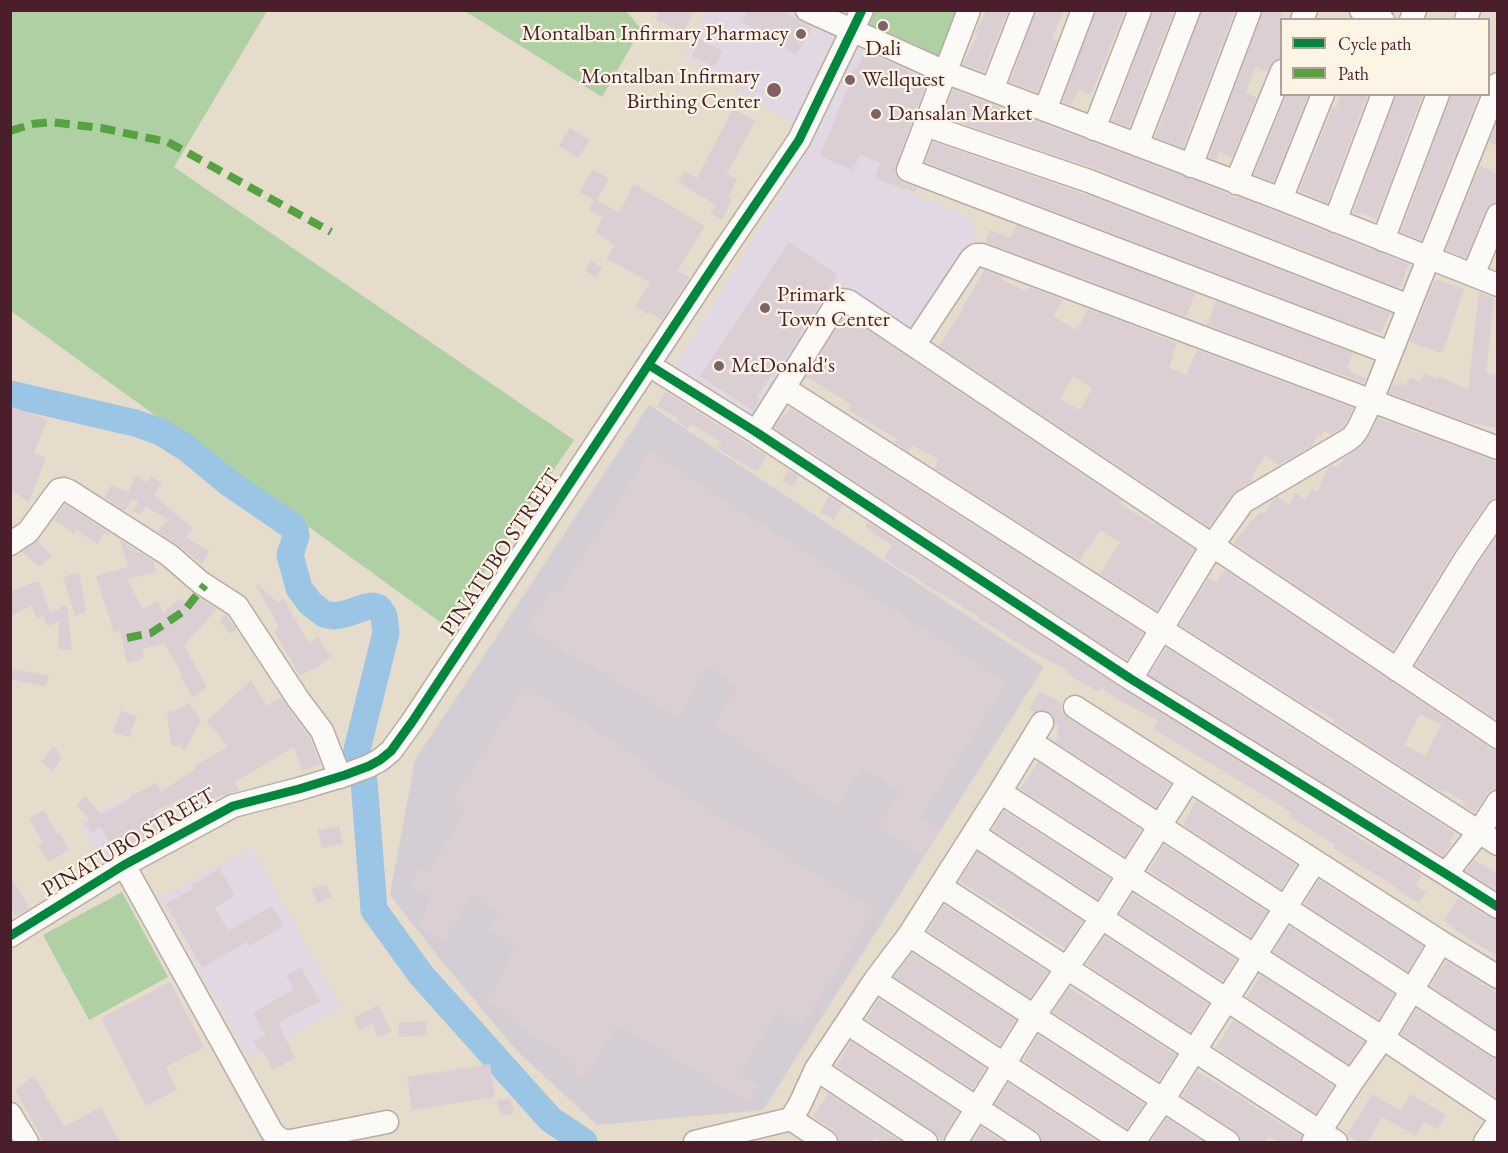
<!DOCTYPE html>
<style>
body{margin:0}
#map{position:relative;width:1508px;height:1153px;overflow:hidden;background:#e6dccc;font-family:"EB Garamond",serif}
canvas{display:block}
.frame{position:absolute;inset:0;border:12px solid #4a1f2b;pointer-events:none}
.legend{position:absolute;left:1280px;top:18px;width:210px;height:78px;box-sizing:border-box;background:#fcf5e5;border:2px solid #b59f9b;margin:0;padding:8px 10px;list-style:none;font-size:18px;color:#4a1f2b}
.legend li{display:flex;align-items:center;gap:12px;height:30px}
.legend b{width:30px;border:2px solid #b59f9b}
</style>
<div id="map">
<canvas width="1508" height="1153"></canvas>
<div class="frame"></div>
<ul class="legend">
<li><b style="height:8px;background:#00873e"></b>Cycle path</li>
<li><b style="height:8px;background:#56a243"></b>Path</li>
</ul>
</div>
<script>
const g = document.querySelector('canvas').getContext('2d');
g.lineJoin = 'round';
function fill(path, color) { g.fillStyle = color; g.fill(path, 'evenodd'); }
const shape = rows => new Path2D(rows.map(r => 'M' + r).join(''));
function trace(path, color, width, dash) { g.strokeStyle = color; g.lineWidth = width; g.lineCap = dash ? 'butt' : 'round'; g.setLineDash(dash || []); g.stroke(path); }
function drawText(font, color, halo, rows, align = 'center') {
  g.font = font + ' "EB Garamond",serif'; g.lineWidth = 4.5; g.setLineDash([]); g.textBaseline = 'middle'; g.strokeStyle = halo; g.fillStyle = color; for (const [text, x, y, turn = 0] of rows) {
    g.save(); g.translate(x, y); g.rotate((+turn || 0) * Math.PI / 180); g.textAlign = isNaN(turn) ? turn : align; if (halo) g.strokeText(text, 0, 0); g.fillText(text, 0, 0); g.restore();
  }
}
fill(shape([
 [706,11,789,11,834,34,794,125,684,56],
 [860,44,940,77,899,188,970,217,977,240,916,333,837,283,750,417,674,367,807,152],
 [127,797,149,838,102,864,80,823],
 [252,847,341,1007,249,1059,160,898]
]), '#e2d8e3');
fill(shape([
 [649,405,1044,667,763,1110,597,1125,517,1051,436,954,390,895,415,760]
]), '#d3cdd4');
fill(shape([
 [11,10,267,11,174,167,574,440,447,627,11,311],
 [465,11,626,11,641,29,602,97],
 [875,11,962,11,941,62,866,30],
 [122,892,168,977,89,1020,43,935]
]), '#aed0a3');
trace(shape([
 [10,394,135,423,161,432,189,450,229,483,292,526,295,530,296,536,290,555,299,588,310,603,324,614,334,616,345,614,366,607,373,606,379,608,384,616,386,633,355,758],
 [364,781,374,910,422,976,550,1119,584,1142]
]), '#9ac5e4', 27);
fill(shape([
 [660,10,694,10,684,33,656,20],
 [749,10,782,10,812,29,796,55,742,22],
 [987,10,1008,10,984,72,963,64,978,34,975,32],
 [1036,10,1064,10,1052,38,1057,41,1037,92,1010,82],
 [1096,10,1125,10,1091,95,1079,89,1071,105,1062,102],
 [1153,10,1174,10,1129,127,1112,121],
 [1202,10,1235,10,1183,148,1155,137],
 [1263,10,1281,10,1281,58,1273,61,1267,72,1255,67,1246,93,1257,97,1232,157,1219,151,1216,160,1209,157],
 [700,39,723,51,714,67,692,56],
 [865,51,911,72,910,74,928,80,895,166,895,173,897,178,903,183,917,188,915,192,875,179,880,163,860,154,853,170,820,156,849,85,847,84,854,68,857,69],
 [953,90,1217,189,1238,199,1239,197,1276,212,1409,264,1400,288,1094,168,943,117],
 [1287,94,1304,94,1308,96,1273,182,1254,174],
 [1341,94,1368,94,1327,203,1299,191,1333,107,1336,108],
 [1396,94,1423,94,1403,146,1404,147,1376,219,1360,212,1359,215,1353,213],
 [1451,94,1479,94,1421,240,1401,232],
 [733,109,755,121,727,174,737,179,728,198,732,200,722,220,711,214,716,205,678,182,684,171,697,178],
 [1497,122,1497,146,1489,142],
 [570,128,590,140,578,158,559,146],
 [933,142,1084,194,1390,313,1385,324,1381,333,1370,329,1369,331,925,162],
 [1480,166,1497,173,1497,202,1490,204,1486,210,1466,258,1446,250],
 [593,169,609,179,596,200,619,213,634,184,705,226,677,271,690,277,662,320,649,312,648,314,635,307,650,282,607,259,615,245,596,232,602,217,589,210,594,200,579,192],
 [1016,225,1195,293,1186,317,985,242,990,230,1011,238],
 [789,242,838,275,801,332,802,333,783,363,780,362,756,398,760,400,753,411,700,376],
 [591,261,602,268,596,278,585,271],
 [984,270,1003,277,1002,279,1026,292,1029,287,1063,300,1053,316,1076,330,1089,309,1177,343,1169,368,1187,375,1197,350,1353,408,1346,422,1340,429,1331,434,1324,431,1321,437,1318,435,1312,446,1279,465,1265,456,1251,478,1253,480,1252,481,1232,494,1209,527,939,346,964,308,963,307],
 [1073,376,1092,388,1080,410,1060,399],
 [1435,279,1464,289,1443,352,1438,352,1410,342],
 [1479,292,1494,298,1486,373,1497,375,1497,428,1467,422,1389,393,1393,384,1398,386,1400,383,1405,386,1410,377,1420,382,1424,373,1438,379,1439,376,1468,390],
 [1216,301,1353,353,1347,368,1351,370,1350,372,1366,378,1364,383,1207,325],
 [845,315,1122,501,1120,504,1154,525,1155,523,1194,549,1157,610,1100,574,1120,542,1100,530,1088,549,1087,548,1080,561,934,468,938,459,912,445,909,452,894,442,896,438,848,410,851,404,806,377],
 [665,391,767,456,757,472,717,448,721,442,691,424,688,429,677,422,679,419,657,407],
 [10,406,47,420,34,453,46,458,29,502,10,489],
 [790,408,1143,633,1127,659,1120,656,820,458,821,457,806,449,774,428,783,415,785,416],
 [1378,418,1492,460,1497,463,1497,498,1492,499,1487,503,1455,550,1393,650,1233,543,1259,513,1264,513,1273,500,1278,497,1289,505,1295,493,1305,499,1312,489,1317,492,1329,467,1332,465,1338,468,1344,458,1362,446,1370,435],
 [650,451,1008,683,920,818,939,830,922,856,876,827,899,791,862,768,837,808,793,779,794,778,712,726,737,686,708,667,678,718,527,629,552,587,559,592],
 [788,470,799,476,793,487,782,481],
 [136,475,148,483,151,477,162,483,154,495,192,528,186,537,209,551,202,565,178,545,157,531,169,520,146,507,140,515,133,511,138,502,132,499,125,511,104,497,112,485,128,492],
 [829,496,842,505,834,520,820,512],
 [65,504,110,533,108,536,104,533,97,544,74,528,76,535,54,520],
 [868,522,1124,690,1333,820,1362,840,1403,863,1422,876,1416,885,1426,892,1419,903,1409,897,1389,883,1333,848,1335,845,1289,816,1291,812,1153,729,1158,721,1123,702,1123,703,1101,688,1099,692,1067,674,1069,671,1030,651,977,617,978,616,962,607,962,606,928,586,918,580,919,579,895,566,884,557,892,546,865,527],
 [1497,536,1497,720,1416,665,1477,565],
 [120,540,153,561,156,572,128,579,142,609,158,601,163,613,180,598,190,609,200,598,217,609,184,645,207,688,192,697,180,675,182,673,164,643,142,649,144,658,127,663,120,631,114,633,96,576,128,567],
 [38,541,52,556,39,567,22,552],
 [1225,570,1490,748,1497,750,1497,789,1491,790,1487,794,1475,813,1464,806,1466,803,1443,789,1442,792,1334,723,1335,720,1310,706,1309,707,1180,625,1208,578,1217,583],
 [1420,714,1441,725,1425,756,1404,745],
 [79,572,86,612,75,616,63,577],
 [39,581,50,612,60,609,60,606,67,606,72,650,58,649,59,622,47,626,43,616,36,619,32,605,10,616,10,593,15,589],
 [257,584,278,603,283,598,309,643,318,637,331,656,320,665,300,676,274,631,279,627,256,585],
 [225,614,236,629,231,634,219,621],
 [1166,648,1455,833,1449,842,1452,844,1443,856,1149,675],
 [10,668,49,676,46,687,10,679],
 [251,680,267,706,281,698,310,738,320,764,302,771,294,747,235,782,239,790,224,796,223,795,189,810,182,798,153,812,162,829,149,836,148,835,115,852,101,827,91,833,85,823,90,820,76,805,85,796,101,814,130,799,129,797,144,789,156,783,161,792,195,769,194,766,228,747,207,721],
 [525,685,649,764,646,769,737,827,739,825,809,871,810,870,875,910,802,1027,778,1013,740,1073,759,1085,748,1103,618,1025,585,1079,572,1071,576,1065,558,1054,559,1052,526,1032,527,1030,506,1017,508,1013,486,1001,513,955,510,954,515,947,488,931,499,912,471,895,444,943,417,926,428,908,426,907,431,898,409,884,419,868,427,873,465,811,451,802],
 [1039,691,1062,703,1061,708,1063,713,1068,718,1170,784,1156,807,1055,742,1058,737,1057,730,1060,726,1055,724,1053,716,1048,711,1043,710,1034,713,1029,710],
 [189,703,201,721,184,751,180,745,171,746,167,712,178,710],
 [121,711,137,716,129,737,113,732],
 [54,746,61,756,61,760,52,771,41,762],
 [1038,762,1141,830,1125,856,1020,789],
 [1196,801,1296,865,1281,889,1183,825],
 [44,810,57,834,60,833,69,850,48,862,38,845,43,843,29,818],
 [1004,811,1110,879,1098,899,992,830],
 [339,826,343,844,322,848,318,830],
 [1164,845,1267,912,1251,937,1149,871],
 [978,852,1083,921,1065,948,959,881],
 [1474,860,1497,873,1497,891,1466,871],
 [220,869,235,896,215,908,228,931,272,906,284,926,249,946,247,942,202,968,166,904,194,888,192,885],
 [10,877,30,908,16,916,10,907],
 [1319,880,1423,946,1408,971,1304,904],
 [327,884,332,897,317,903,312,889],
 [1133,894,1236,960,1223,981,1120,914],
 [1458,898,1491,918,1497,920,1497,956,1455,930,1455,928,1444,921],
 [944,905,1048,972,1030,998,928,931],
 [1289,926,1394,994,1379,1019,1273,952],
 [1105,936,1208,1004,1190,1032,1086,964],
 [912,953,1016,1020,1000,1045,894,977],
 [1446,961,1497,993,1497,1030,1430,986],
 [301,968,320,1001,302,1011,301,1010,278,1023,295,1058,273,1070,262,1050,259,1052,253,1041,265,1035,253,1013,294,989,286,976],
 [1261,975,1364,1042,1348,1064,1247,997],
 [170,982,204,1047,166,1067,177,1090,146,1106,101,1018],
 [1069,988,1098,1006,1098,1004,1176,1055,1159,1081,1053,1012],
 [879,999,986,1068,973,1089,866,1019],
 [378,1005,392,1032,377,1037,373,1023,359,1030,353,1018],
 [1416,1009,1491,1057,1497,1059,1497,1098,1401,1034],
 [1233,1020,1333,1086,1316,1113,1216,1048],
 [426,1021,427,1035,399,1037,398,1023],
 [1038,1035,1144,1104,1127,1128,1023,1060],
 [851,1042,959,1112,945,1135,943,1140,938,1137,933,1131,836,1066],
 [490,1064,495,1097,412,1110,407,1077],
 [1197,1072,1249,1102,1248,1103,1301,1136,1300,1143,1280,1143,1269,1136,1264,1143,1241,1143,1240,1136,1235,1131,1182,1096],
 [34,1076,64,1127,101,1107,120,1143,45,1143,15,1090],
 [1008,1083,1099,1143,1042,1143,1041,1135,1036,1131,995,1104],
 [828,1093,902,1143,884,1143,874,1137,871,1143,839,1143,838,1136,834,1131,813,1117],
 [1372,1094,1401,1111,1411,1094,1446,1115,1438,1129,1424,1121,1416,1136,1382,1117,1367,1143,1360,1143,1347,1135],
 [510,1098,514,1113,501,1116,497,1101],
 [1167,1118,1204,1143,1150,1143],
 [981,1127,1005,1143,972,1143]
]), '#dccfd3');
const minor = shape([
 [807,10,945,72,1281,199,1498,285],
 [969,10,908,170,1390,353],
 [1361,10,1383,20],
 [1302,20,1306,10],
 [1411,20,1415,10],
 [1466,20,1469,10],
 [992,90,1023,10],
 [1045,110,1083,10],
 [925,125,1089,181,1409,306],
 [1094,129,1140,10],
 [1137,145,1189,10],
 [1191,166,1250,10],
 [1236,183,1282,71],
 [1281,199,1323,94],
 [1335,221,1383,94],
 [1383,240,1438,94],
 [1473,275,1498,215],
 [914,345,971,259,976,255,982,255,1498,448],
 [649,365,756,432,1131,679,1446,874,1498,907],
 [784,388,1498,844],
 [756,432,837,303,842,300,848,301,1498,737],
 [10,544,28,532,55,495,59,490,64,489,69,491,169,555,200,582,237,606,298,699,322,731,340,777],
 [1397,670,1466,558,1498,511],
 [1131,679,1212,546,1243,502,1348,440,1353,436,1358,429,1372,400,1498,84],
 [1075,707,1441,942,1498,977],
 [1031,742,1498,1046],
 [1000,792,1383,1038,1498,1115],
 [974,834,1352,1082],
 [124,865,272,1132,277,1137,284,1141,291,1141,387,1122],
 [1446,874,1479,832,1498,802],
 [940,886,1336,1142],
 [909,935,1228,1142],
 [10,936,124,865,233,806,299,789,345,775,369,766,380,760,391,751,412,722,723,252,799,140,862,10],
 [875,980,1123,1142],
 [847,1023,1029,1142],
 [816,1069,926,1142],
 [10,1114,27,1142],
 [791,1119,826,1142],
 [695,1142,791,1119,800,1104,816,1069,875,980,909,935,1000,792,1042,723],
 [956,1142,1034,1016,1102,917,1189,780],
 [1134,1142,1163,1100,1315,861],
 [1313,1142,1352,1082,1383,1038,1441,942],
 [1485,1142,1498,1123]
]);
trace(minor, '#b7ada4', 25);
trace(minor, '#fbfaf7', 22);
trace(shape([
 [10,131,32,124,51,122,101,128,168,142,331,232],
 [127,638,151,633,184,611,205,585]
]), '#56a243', 8, [15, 8]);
trace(shape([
 [649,365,756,432,1131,679,1446,874,1498,907],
 [10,936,124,865,233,806,299,789,345,775,369,766,380,760,391,751,412,722,723,252,799,140,862,10]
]), '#00873e', 9);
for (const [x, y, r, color] of [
 [883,26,6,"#816163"],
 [801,34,6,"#816163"],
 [850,80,6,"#816163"],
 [774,90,8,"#816163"],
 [876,114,6,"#816163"],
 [765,308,6,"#816163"],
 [719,366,6,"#816163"]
]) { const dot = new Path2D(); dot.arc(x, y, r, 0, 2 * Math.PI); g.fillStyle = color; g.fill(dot); trace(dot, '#fcf5e5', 2); }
drawText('22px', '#4a1f2b', '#fcf5e5', [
 ["Montalban Infirmary Pharmacy",789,34,"right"],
 ["Dali",883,49,"center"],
 ["Montalban Infirmary",760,77,"right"],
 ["Birthing Center",760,102,"right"],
 ["Wellquest",862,80],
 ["Dansalan Market",888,114],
 ["Primark",777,295],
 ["Town Center",777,320],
 ["McDonald's",731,366]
], 'left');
drawText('22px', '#4a1f2b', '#fcf5e5', [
 ["PINATUBO STREET",501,553,-56],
 ["PINATUBO STREET",129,843,-30]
]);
</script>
